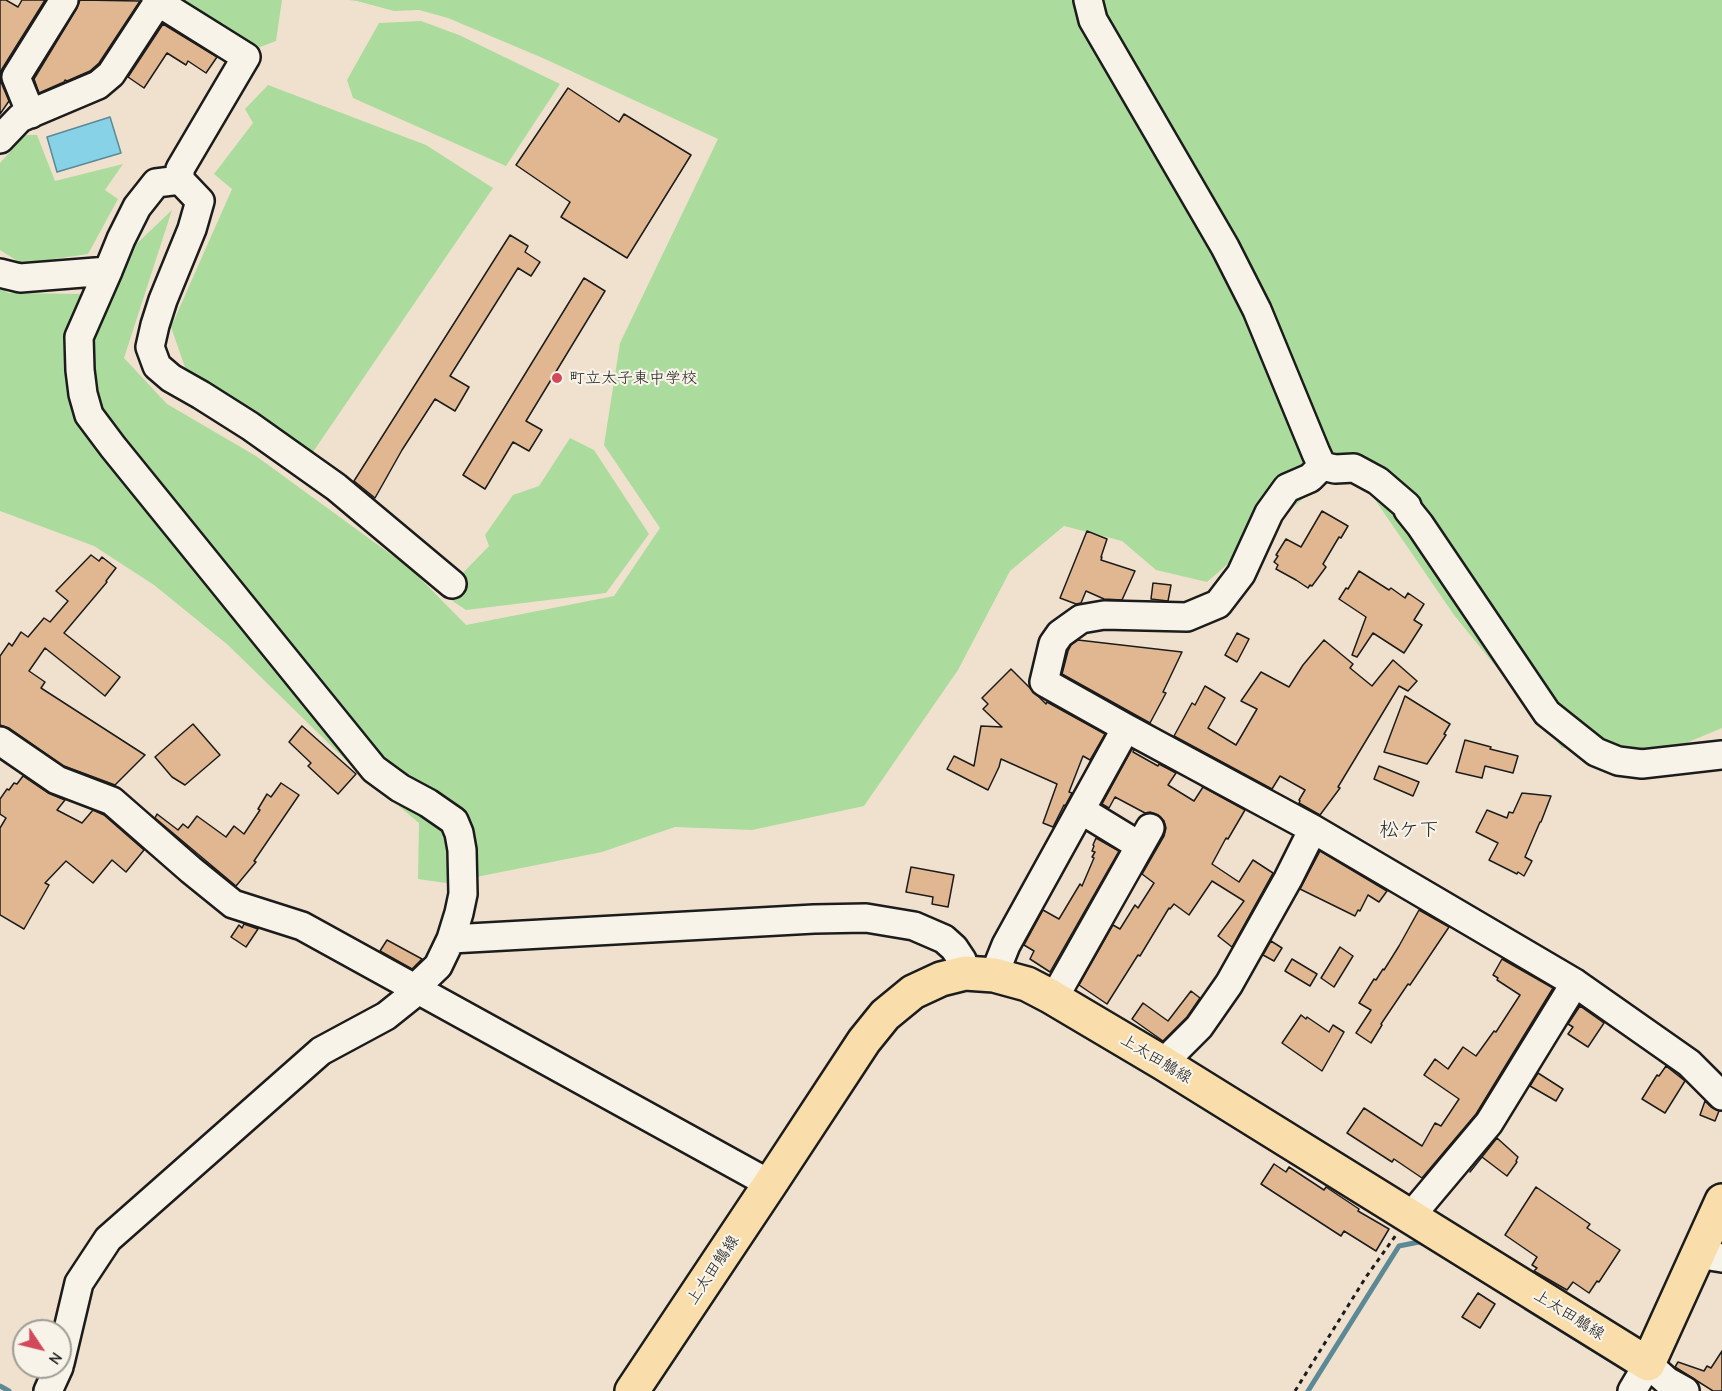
<!DOCTYPE html>
<meta charset="utf-8">
<style>
body{margin:0}
#map{position:relative;width:1722px;height:1391px;overflow:hidden;background:#f0e1ce;font-family:"Comic Neue",sans-serif}
canvas{display:block}
.north{position:absolute;left:12px;top:1319px;width:60px;height:60px;box-sizing:border-box;background:#f7f3e8;border:2px solid #9f9d96;border-radius:50%;rotate:125deg;font-size:16px;font-weight:700;line-height:24px;text-align:center;color:#1c1c1c}
.north::after{content:'';display:block;margin:auto;width:21px;height:27px;background:#d1495b;clip-path:polygon(50% 0,100% 100%,50% 72%,0 100%)}
</style>
<div id="map">
<canvas width="1722" height="1391"></canvas>
<div class="north">N</div>
</div>
<script>
const g = document.querySelector('canvas').getContext('2d');
g.lineJoin = 'round';
function fill(path, color) { g.fillStyle = color; g.fill(path, 'evenodd'); }
const shape = rows => new Path2D(rows.map(r => 'M' + r).join(''));
function trace(path, color, width, dash) { g.strokeStyle = color; g.lineWidth = width; g.lineCap = dash ? 'butt' : 'round'; g.setLineDash(dash || []); g.stroke(path); }
function drawText(font, color, halo, rows, align = 'center') {
  g.font = font + ' "Comic Neue","Klee One",sans-serif'; g.lineWidth = 4.5; g.setLineDash([]); g.textBaseline = 'middle'; g.strokeStyle = halo; g.fillStyle = color; for (const [text, x, y, turn = 0] of rows) {
    g.save(); g.translate(x, y); g.rotate((+turn || 0) * Math.PI / 180); g.textAlign = isNaN(turn) ? turn : align; if (halo) g.strokeText(text, 0, 0); g.fillText(text, 0, 0); g.restore();
  }
}
fill(shape([
 [182,0,282,0,276,41,255,49],
 [349,0,1722,0,1722,728,1674,748,1562,748,1454,615,1356,472,1313,490,1207,582,1156,570,1122,541,1064,526,1010,571,958,670,864,806,752,830,675,827,602,852,446,883,418,879,419,823,357,771,228,645,154,585,94,546,0,511,0,287,8,293,84,294,172,210,124,358,167,404,256,456,411,569,466,625,614,596,660,528,604,445,620,343,718,139,545,59,448,18,419,10,394,11,357,1],
 [421,21,459,35,560,84,506,166,353,98,347,80,379,23],
 [268,85,426,145,493,188,313,452,187,373,171,327,232,189,214,174,253,123,245,109],
 [25,135,37,135,55,181,123,164,105,190,118,199,88,254,22,264,0,250,0,163],
 [570,438,594,450,649,534,606,593,466,610,451,600,458,578,489,546,485,535,513,495,539,486]
]), '#abdc9d');
const water = shape([
 [110,117,121,153,57,172,47,137,110,117]
]);
fill(water, '#87d2e7');
trace(water, '#5c8996', 1.5);
trace(shape([
 [1526,1308,1633,1374],
 [0,1386,9,1391],
 [1308,1391,1399,1246,1419,1242,1424,1244]
]), '#5c8996', 5);
const building = shape([
 [0,0,6,0,18,7,22,0,45,0,2,69,0,75,1,82,9,101,0,114,0,0],
 [80,0,140,1,99,63,90,71,67,81,65,80,64,82,39,93,34,79,77,8,80,0],
 [163,24,217,57,206,73,188,61,186,65,167,53,144,88,128,77,163,24],
 [568,88,619,122,624,114,691,155,627,258,561,217,570,202,516,165,568,88],
 [510,235,528,246,525,252,540,262,531,276,518,268,450,376,469,387,455,411,435,399,402,450,375,498,354,481,510,235],
 [584,278,605,291,526,421,542,430,529,451,513,442,485,489,463,475,584,278],
 [1322,511,1348,526,1341,538,1339,537,1323,564,1326,567,1312,586,1310,585,1308,588,1296,580,1276,569,1278,565,1274,562,1278,556,1276,555,1286,539,1301,547,1322,511],
 [1087,531,1107,539,1101,557,1102,557,1101,560,1135,571,1122,600,1104,599,1086,591,1081,603,1076,604,1060,598,1087,531],
 [91,555,99,561,102,557,116,568,106,581,107,582,64,633,120,677,105,696,45,648,29,671,45,682,41,688,145,755,115,785,64,766,9,728,0,725,0,656,9,643,12,646,21,632,28,637,44,618,50,622,68,601,56,591,91,555],
 [1359,571,1389,590,1391,588,1405,598,1408,593,1424,604,1414,620,1422,625,1404,653,1373,633,1357,657,1352,655,1366,617,1339,599,1346,588,1348,589,1359,571],
 [1153,583,1171,585,1168,601,1151,599,1153,583],
 [1237,633,1249,639,1237,662,1225,655,1237,633],
 [1078,640,1182,652,1163,692,1166,693,1150,723,1062,674,1068,651,1071,645,1078,640],
 [1324,640,1353,664,1350,668,1372,686,1393,660,1417,681,1408,691,1399,686,1338,787,1340,788,1320,815,1299,803,1300,801,1299,800,1305,790,1280,776,1272,789,1174,736,1192,703,1195,705,1205,686,1225,698,1208,728,1236,745,1257,709,1241,701,1261,672,1289,687,1303,665,1324,640],
 [1011,669,1046,704,1047,702,1105,734,1090,760,1083,756,1069,792,1072,793,1065,806,1064,805,1053,827,1043,823,1057,784,1001,759,999,767,988,790,947,769,954,756,974,766,981,726,1002,727,983,709,988,704,982,698,1011,669],
 [1405,696,1450,724,1444,734,1446,735,1427,764,1384,752,1405,696],
 [193,724,220,755,185,785,172,777,155,757,193,724],
 [302,726,356,774,338,794,308,766,311,763,289,742,302,726],
 [1465,740,1491,747,1490,749,1518,756,1513,773,1485,766,1482,778,1456,772,1465,740],
 [1132,749,1134,750,1133,752,1158,766,1159,764,1176,773,1168,785,1194,801,1203,787,1245,810,1228,839,1226,838,1212,864,1239,882,1253,860,1273,873,1232,947,1218,936,1244,901,1212,881,1189,915,1174,904,1170,909,1169,908,1140,956,1138,955,1107,1004,1079,985,1113,925,1120,929,1135,905,1138,908,1154,883,1142,874,1164,836,1166,828,1164,821,1158,815,1150,812,1145,813,1115,797,1109,808,1102,804,1132,749],
 [1379,766,1419,782,1413,796,1374,779,1379,766],
 [23,776,48,793,65,800,57,810,82,823,93,810,104,815,144,850,126,872,112,860,93,883,66,861,45,883,49,885,24,929,0,915,0,828,6,818,0,814,0,799,7,789,9,790,14,783,17,784,23,776],
 [281,783,299,795,254,861,256,862,236,886,155,818,157,814,178,830,183,824,188,828,197,816,226,837,234,826,244,834,260,810,258,809,267,794,271,797,281,783],
 [1522,793,1551,796,1541,822,1540,822,1525,857,1532,861,1524,876,1518,872,1517,874,1489,860,1498,843,1476,832,1487,810,1507,818,1509,812,1513,813,1522,793],
 [1096,838,1119,851,1050,972,1030,959,1034,951,1024,945,1043,910,1059,919,1080,884,1082,886,1094,858,1092,857,1095,852,1092,851,1094,846,1093,845,1096,838],
 [1320,851,1387,891,1379,902,1368,895,1360,911,1358,910,1355,916,1300,889,1320,851],
 [911,867,954,875,948,907,932,904,933,897,906,892,911,867],
 [1419,910,1449,927,1410,985,1408,984,1381,1024,1382,1025,1371,1043,1356,1033,1371,1010,1359,1003,1374,979,1376,980,1383,969,1384,970,1399,946,1419,910],
 [244,924,258,929,246,947,231,937,239,925,242,928,244,924],
 [387,940,422,959,412,969,380,951,387,940],
 [1271,941,1282,948,1274,961,1263,955,1271,941],
 [1340,947,1353,956,1334,987,1321,978,1340,947],
 [1292,959,1317,974,1310,986,1285,971,1292,959],
 [1502,959,1553,988,1476,1114,1422,1178,1394,1159,1392,1162,1347,1133,1364,1108,1422,1146,1435,1123,1441,1126,1459,1099,1424,1075,1435,1059,1448,1069,1463,1047,1476,1056,1494,1031,1496,1032,1520,995,1497,980,1498,978,1493,975,1502,959],
 [1191,991,1200,998,1187,1017,1163,1041,1132,1019,1143,1003,1168,1021,1191,991],
 [1580,1006,1604,1023,1588,1047,1568,1034,1573,1027,1568,1024,1580,1006],
 [1301,1015,1306,1019,1307,1017,1329,1032,1333,1025,1344,1032,1322,1071,1282,1043,1301,1015],
 [1666,1066,1685,1081,1665,1113,1642,1099,1657,1075,1659,1076,1666,1066],
 [1538,1073,1563,1089,1556,1101,1530,1086,1538,1073],
 [1705,1101,1711,1107,1719,1111,1715,1121,1700,1115,1705,1101],
 [1497,1138,1518,1157,1516,1161,1517,1162,1507,1176,1482,1157,1470,1172,1497,1138],
 [1274,1164,1286,1172,1289,1167,1324,1190,1326,1187,1359,1209,1358,1211,1389,1229,1376,1251,1344,1231,1341,1236,1261,1184,1274,1164],
 [1536,1187,1590,1224,1587,1228,1620,1250,1599,1282,1597,1281,1589,1293,1573,1282,1567,1290,1534,1271,1537,1268,1532,1265,1537,1257,1505,1235,1536,1187],
 [1478,1293,1495,1304,1480,1328,1462,1317,1478,1293],
 [1722,1351,1722,1391,1713,1391,1675,1367,1678,1362,1704,1371,1707,1366,1711,1368,1722,1351]
]);
fill(building, '#e1b792');
trace(building, '#1c1c1c', 1.5);
const minor = shape([
 [1088,0,1093,20,1225,247,1257,310,1316,453,1322,466],
 [158,2,246,57,180,169,180,180],
 [31,114,16,77,64,0],
 [0,139,20,118,98,85,111,74,158,2,156,0],
 [0,273,20,278,108,271],
 [1322,466,1310,478,1287,488,1269,513,1241,574,1218,604,1187,617,1104,615,1081,619,1060,634,1053,644,1044,682,1126,728,1313,829,1575,983,1689,1063,1722,1096],
 [1322,466,1335,469,1354,468,1378,481,1407,506,1408,510,1420,525,1547,713,1596,752,1618,761,1642,764,1722,755],
 [0,741,57,780,112,801,191,870,233,904,302,926,770,1184],
 [1081,810,1140,846],
 [451,939,814,919,866,918,914,926,944,939,954,948,962,960,965,973],
 [994,975,1006,945,1126,728],
 [1054,998,1150,828],
 [1163,1063,1199,1027,1229,984,1288,879,1313,829],
 [1410,1217,1489,1123,1575,983],
 [1697,1254,1722,1258],
 [60,1363,79,1283,108,1239,321,1051,386,1016,411,996,415,988,438,966,451,939,459,913,463,894,462,850,459,833,454,821,428,803,400,788,374,769,113,447,89,415,83,394,80,370,79,337,108,271,121,239,137,207,156,183,180,180,200,201,192,229,163,300,155,325,150,347,157,366,171,378,201,395,250,426,336,487,452,584],
 [48,1391,59,1367],
 [1632,1391,1648,1364,1667,1381,1685,1391]
]);
const major = shape([
 [632,1391,770,1184,864,1041,885,1015,913,992,941,979,965,973,994,975,1027,984,1050,996,1163,1063,1648,1364,1722,1201]
]);
trace(minor, '#1c1c1c', 32);
trace(major, '#1c1c1c', 38);
trace(shape([
 [1295,1391,1366,1277,1396,1235]
]), '#1c1c1c', 3, [4.5, 4.5]);
trace(minor, '#f7f3e8', 27);
trace(major, '#f9deab', 33);
for (const [x, y, r, color] of [
 [557,378,6,"#d1495b"]
]) { const dot = new Path2D(); dot.arc(x, y, r, 0, 2 * Math.PI); g.fillStyle = color; g.fill(dot); trace(dot, '#f7f3e8', 2); }
drawText('16px', '#1c1c1c', '#f7f3e8', [
 ["町立太子東中学校",569,378]
], 'left');
drawText('16px', '#1c1c1c', '#f7f3e8', [
 ["上太田鵤線",1156,1059,31],
 ["上太田鵤線",713,1270,-56],
 ["上太田鵤線",1569,1315,32]
]);
drawText('20px', '#1c1c1c', '#f7f3e8', [
 ["松ケ下",1409,830]
]);
</script>
